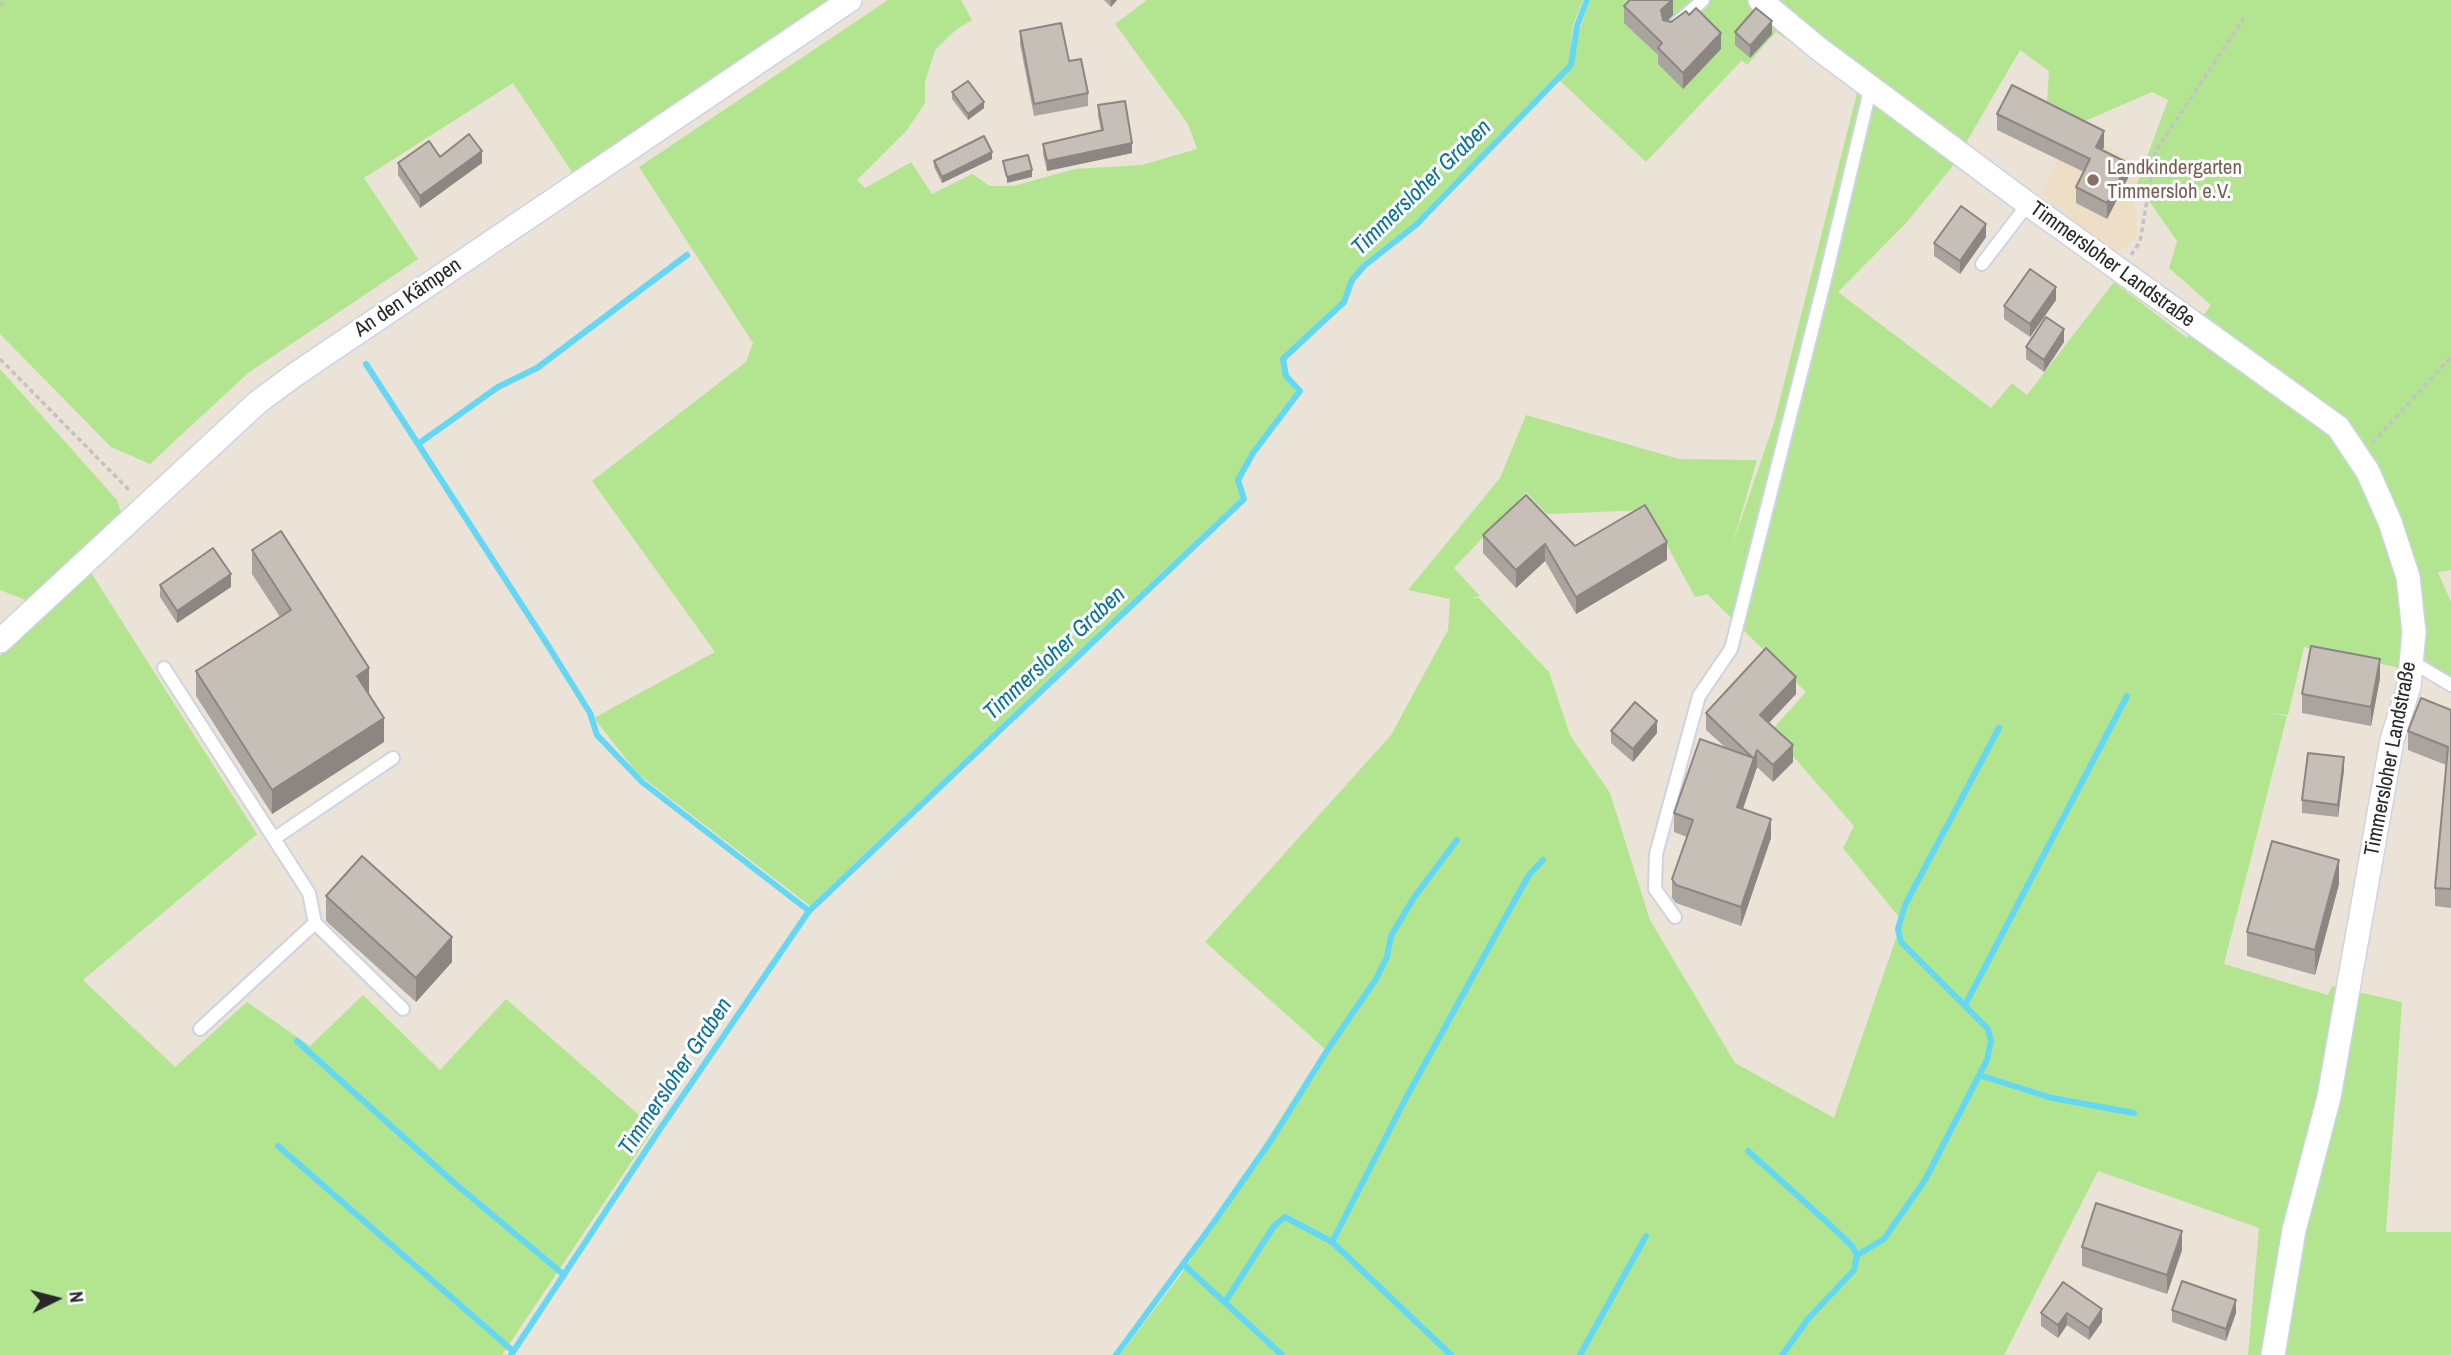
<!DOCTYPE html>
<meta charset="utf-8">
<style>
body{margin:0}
#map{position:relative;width:2451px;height:1355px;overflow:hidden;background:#ebe2d8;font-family:"Archivo Narrow",sans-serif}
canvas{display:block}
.north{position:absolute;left:21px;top:1264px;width:70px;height:70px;-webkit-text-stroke:5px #fff;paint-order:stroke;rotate:84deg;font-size:19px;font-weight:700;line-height:28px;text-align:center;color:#282828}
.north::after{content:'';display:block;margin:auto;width:24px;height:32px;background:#282828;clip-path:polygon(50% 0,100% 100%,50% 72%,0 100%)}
</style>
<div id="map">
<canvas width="2451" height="1355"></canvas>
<div class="north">N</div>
</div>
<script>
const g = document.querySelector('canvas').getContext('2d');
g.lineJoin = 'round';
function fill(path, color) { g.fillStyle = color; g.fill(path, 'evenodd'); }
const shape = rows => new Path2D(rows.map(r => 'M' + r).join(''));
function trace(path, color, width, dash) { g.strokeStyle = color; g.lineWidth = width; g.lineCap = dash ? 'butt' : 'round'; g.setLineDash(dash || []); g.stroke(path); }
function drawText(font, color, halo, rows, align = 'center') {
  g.font = font + ' "Archivo Narrow",sans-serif'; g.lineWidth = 6; g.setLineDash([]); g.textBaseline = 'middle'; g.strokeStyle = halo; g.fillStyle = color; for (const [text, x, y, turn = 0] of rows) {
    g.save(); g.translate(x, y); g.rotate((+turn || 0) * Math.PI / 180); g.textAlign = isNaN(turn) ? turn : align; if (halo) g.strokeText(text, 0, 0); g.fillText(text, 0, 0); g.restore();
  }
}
fill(shape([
 [2074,129,2143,166,2133,195,2138,234,2127,246,2115,252,2040,194]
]), '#eedec6');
fill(shape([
 [0,0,833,0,574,175,513,83,364,178,418,259,248,373,150,464,111,447,0,334],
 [888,0,961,0,972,20,957,29,935,50,925,82,925,103,907,130,857,180,865,188,911,162,932,194,972,174,990,186,1013,186,1075,169,1142,165,1197,149,1188,124,1115,24,1147,0,1583,0,1573,25,1569,60,1590,0,2451,0,2451,570,2438,572,2451,602,2451,692,2418,672,2304,647,2288,715,2269,713,2287,716,2224,964,2328,995,2332,986,2402,1002,2386,1232,2451,1232,2451,1355,2248,1355,2259,1228,2098,1171,2004,1355,1120,1355,1182,1273,1325,1049,1205,942,1391,735,1448,630,1450,599,1408,590,1500,478,1526,415,1679,459,1757,460,1732,546,1774,423,1858,89,1776,32,1747,65,1742,60,1646,162,1556,77,1415,223,1363,263,1350,280,1342,300,1282,360,1285,378,1297,392,1251,452,1236,479,1242,497,810,906,637,773,594,718,715,652,592,481,746,362,753,343,639,167],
 [2020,50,2049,71,2047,101,2085,121,2152,92,2168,100,2137,184,2177,241,2169,268,2211,305,2187,338,2114,282,2027,395,2012,383,1991,408,1838,292,1906,223,1952,167],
 [1526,492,1547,514,1648,510,1695,597,1707,594,1806,692,1771,731,1854,826,1843,848,1902,921,1834,1118,1735,1063,1650,920,1610,793,1570,735,1549,672,1479,598,1471,598,1480,596,1454,568],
 [0,369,117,500,122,515,31,602,0,590],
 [90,571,257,834,83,980,175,1067,247,1002,310,1046,363,995,440,1070,506,999,654,1128,502,1355,0,1355,0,656]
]), '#b3e591');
trace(shape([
 [687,255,537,368,498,387,418,444,547,644,590,713,597,735,642,782,809,911],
 [366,364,418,444],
 [1965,1005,2127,696],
 [297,1041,452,1181,564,1275],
 [1979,1075,2052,1098,2134,1113],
 [278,1146,513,1351],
 [1748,1151,1828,1223,1852,1246,1857,1255],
 [1332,1242,1451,1355],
 [1183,1264,1282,1355],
 [1225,1302,1274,1226,1285,1217,1332,1242,1406,1098,1505,918,1529,875,1543,860],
 [511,1355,658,1132,809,911,1244,499,1238,480,1253,453,1300,391,1286,376,1283,359,1344,302,1352,280,1364,266,1416,225,1571,65,1577,26,1587,0],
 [1116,1355,1214,1222,1272,1139,1328,1049,1376,979,1387,957,1391,936,1413,899,1457,840],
 [1580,1355,1646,1236],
 [1782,1355,1808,1319,1854,1270,1857,1255,1884,1239,1925,1180,1987,1060,1991,1041,1988,1029,1901,942,1898,929,1905,905,1999,728]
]), '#64d7f4', 6);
const service = shape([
 [1677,23,1703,0],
 [1982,264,2028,204],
 [2411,661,2451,685],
 [164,668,309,893,315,923,403,1009],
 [275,838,393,758],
 [1675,917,1655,889,1656,854,1699,696,1731,649,1825,279,1871,86],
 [200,1029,315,923]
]);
const minor = shape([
 [1760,0,1819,49,2028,204,2338,427,2368,472,2390,522,2408,577,2414,632,2409,686,2392,740,2329,1097,2294,1230,2273,1355],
 [0,641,258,402,296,374,850,0]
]);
trace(service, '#cdd3e2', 16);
trace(minor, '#cdd3e2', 26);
trace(shape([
 [0,6,6,0],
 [2131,255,2140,242,2155,152,2244,18],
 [0,359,131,492],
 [2372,443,2451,357]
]), '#c3c3c3', 3.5, [5, 3.5]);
trace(service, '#fff', 12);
trace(minor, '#fff', 23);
fill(shape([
 [1104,0,1117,0,1111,7],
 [1673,0,1673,15,1667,21,1721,49,1683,89,1658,64,1658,55,1624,23,1624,6],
 [1020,31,1069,61,1088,93,1088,106,1034,116,1020,44],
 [1735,32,1772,34,1750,58,1735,45],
 [952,92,984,108,968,120,952,99],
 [1098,105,1132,153,1047,171,1043,154,1043,144,1101,131,1098,116],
 [1997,114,2104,147,2102,150,2128,178,2107,219,2076,203,2076,187,2084,172,1997,130],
 [440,157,482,163,420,208,398,175,398,163],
 [992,159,942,183,934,167,934,161],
 [1986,237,1960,274,1934,256,1934,243],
 [2056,300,2030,337,2004,319,2004,306],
 [2064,342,2044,372,2026,359,2026,347],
 [1483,535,1575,546,1667,560,1576,614,1545,561,1516,588,1483,553],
 [252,550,369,693,384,742,272,814,196,696,196,671,280,617,252,574],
 [160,585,231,587,177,623,160,597],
 [2380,678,2371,726,2302,713,2302,694],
 [1796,694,1769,723,1793,762,1773,782,1757,767,1743,809,1771,838,1741,926,1676,903,1672,898,1672,879,1687,837,1674,832,1674,813,1725,747,1706,730,1706,713],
 [2451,710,2451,908,2435,906,2435,888,2446,765,2408,750,2408,731],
 [1611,731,1657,733,1633,762,1611,743],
 [2344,770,2338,817,2302,813,2302,800],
 [2339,884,2315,975,2247,956,2247,932],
 [326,896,452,962,416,1002,326,921],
 [2082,1247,2182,1250,2167,1294,2082,1266],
 [2063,1282,2102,1322,2089,1340,2067,1325,2058,1338,2041,1326,2041,1313],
 [2172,1310,2236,1313,2226,1341,2172,1322]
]), '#aaa49e');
fill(shape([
 [1111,0,1117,0,1111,7],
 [1672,0,1673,0,1673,15,1661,27,1661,10],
 [1772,21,1772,34,1750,58,1750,46],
 [1721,33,1721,49,1683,89,1683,73],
 [984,102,984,108,968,120,968,114],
 [2104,131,2104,147,2096,163,2096,147],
 [1132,143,1132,153,1047,171,1047,161],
 [482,151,482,163,420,208,420,196],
 [992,152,992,159,942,183,942,177],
 [2128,163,2128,178,2107,219,2107,203],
 [1032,170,1032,177,1007,183,1007,177],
 [1986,224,1986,237,1960,274,1960,261],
 [2056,287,2056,300,2030,337,2030,324],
 [2064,329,2064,342,2044,372,2044,360],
 [1667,542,1667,560,1576,614,1576,597],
 [1545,544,1545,561,1516,588,1516,570],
 [231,574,231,587,177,623,177,611],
 [2380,659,2380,678,2371,726,2371,707],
 [369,668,369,693,357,700,357,676],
 [1796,677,1796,694,1760,732,1760,715],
 [384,718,384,742,272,814,272,790],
 [1657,721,1657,733,1633,762,1633,749],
 [1793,745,1793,762,1773,782,1773,765],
 [1757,750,1757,767,1754,776,1754,759],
 [2344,757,2344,770,2338,817,2338,805],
 [1754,758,1754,776,1737,826,1737,807],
 [1771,819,1771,838,1741,926,1741,907],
 [2339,860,2339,884,2315,975,2315,950],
 [452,937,452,962,416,1002,416,978],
 [2182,1231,2182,1250,2167,1294,2167,1275],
 [2236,1300,2236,1313,2226,1341,2226,1329],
 [2102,1309,2102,1322,2089,1340,2089,1328],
 [2067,1313,2067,1325,2058,1338,2058,1325]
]), '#8b8681');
const building = shape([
 [1630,0,1672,0,1661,10,1663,20,1671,22,1686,11,1689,15,1696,8,1721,33,1683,73,1658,48,1662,43,1624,6,1630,0],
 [1756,8,1772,21,1750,46,1735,32,1756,8],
 [1061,23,1069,61,1081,59,1088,93,1034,104,1020,31,1061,23],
 [968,81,984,102,968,114,952,92,968,81],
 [2012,85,2104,131,2096,147,2128,163,2107,203,2076,187,2090,159,1997,114,2012,85],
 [1125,101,1132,143,1047,161,1043,144,1103,130,1098,105,1125,101],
 [469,134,482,151,420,196,398,163,429,141,440,157,469,134],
 [984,136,992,152,942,177,934,161,984,136],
 [1028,155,1032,170,1007,177,1003,161,1028,155],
 [1961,206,1986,224,1960,261,1934,243,1961,206],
 [2030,269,2056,287,2030,324,2004,306,2030,269],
 [2046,317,2064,329,2044,360,2026,347,2046,317],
 [1526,495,1575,546,1645,505,1667,542,1576,597,1545,544,1516,570,1483,535,1526,495],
 [281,531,369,668,357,676,384,718,272,790,196,671,291,610,252,550,281,531],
 [213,548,231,574,177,611,160,585,213,548],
 [2311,646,2380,659,2371,707,2302,694,2311,646],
 [1766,648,1796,677,1760,715,1793,745,1773,765,1757,750,1754,759,1706,713,1766,648],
 [2421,698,2451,710,2451,889,2435,888,2448,747,2408,731,2421,698],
 [1635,702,1657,721,1633,749,1611,731,1635,702],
 [1700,739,1754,758,1737,807,1771,819,1741,907,1676,885,1672,879,1693,820,1674,813,1700,739],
 [2308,753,2344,757,2338,805,2302,800,2308,753],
 [2272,841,2339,860,2315,950,2247,932,2272,841],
 [362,856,452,937,416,978,326,896,362,856],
 [2096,1203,2182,1231,2167,1275,2082,1247,2096,1203],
 [2182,1281,2236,1300,2226,1329,2172,1310,2182,1281],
 [2063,1282,2102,1309,2089,1328,2067,1313,2058,1325,2041,1313,2063,1282]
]);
fill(building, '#c6bfb8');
trace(building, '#8b8681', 2);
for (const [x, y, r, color] of [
 [2093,180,7,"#8d6e63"]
]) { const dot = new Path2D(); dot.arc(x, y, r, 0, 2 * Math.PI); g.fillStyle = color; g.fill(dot); trace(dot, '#fff', 2.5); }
drawText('21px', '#785e54', '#fff', [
 ["Landkindergarten",2107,168],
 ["Timmersloh e.V.",2107,192]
], 'left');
drawText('21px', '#282828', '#fff', [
 ["Timmersloher Landstraße",2112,265,36],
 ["An den Kämpen",408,298,-34],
 ["Timmersloher Landstraße",2391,759,-79]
]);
drawText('italic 23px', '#07739c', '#fff', [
 ["Timmersloher Graben",1422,188,-44],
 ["Timmersloher Graben",1055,654,-43],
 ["Timmersloher Graben",676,1077,-56]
]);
</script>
